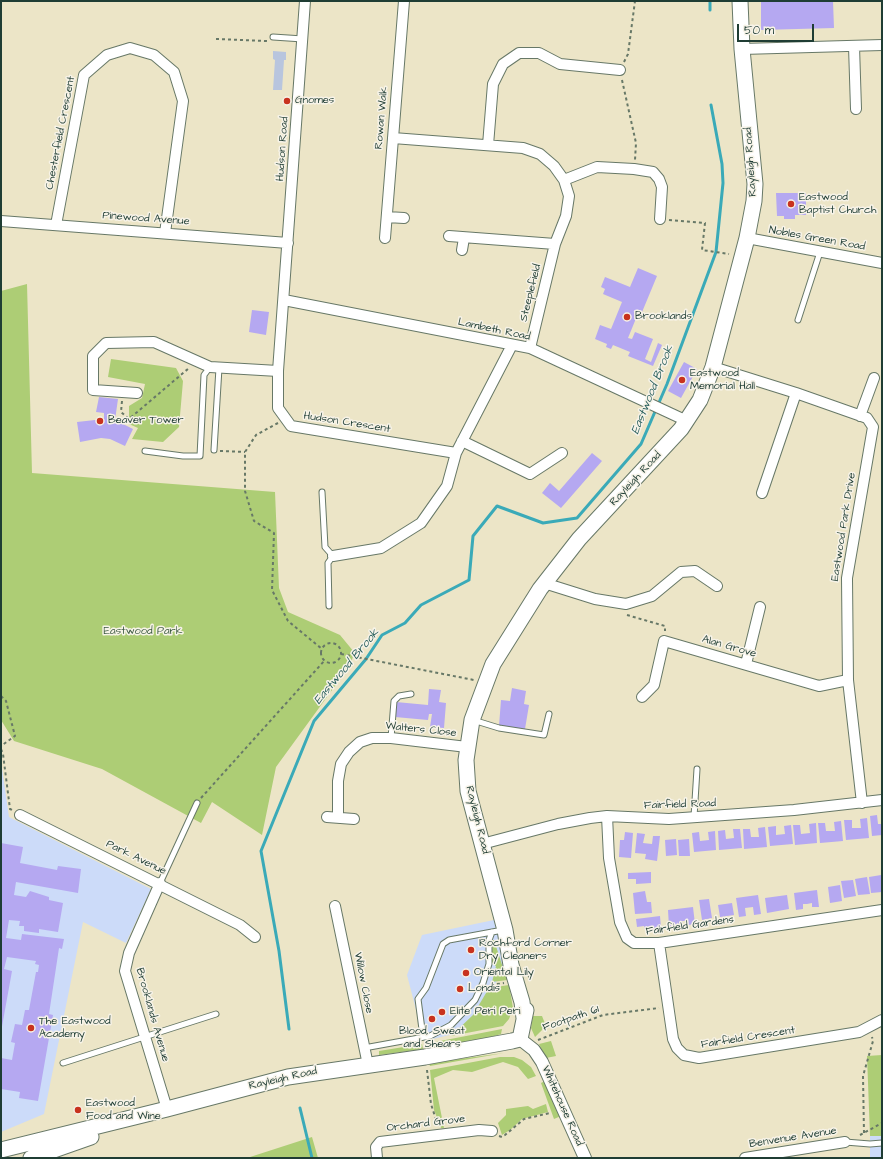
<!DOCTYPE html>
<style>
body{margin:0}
#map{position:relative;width:883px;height:1159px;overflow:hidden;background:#ece5c7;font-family:"Architects Daughter",sans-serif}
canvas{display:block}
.frame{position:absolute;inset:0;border:2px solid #1f3d34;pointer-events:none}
.scale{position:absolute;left:737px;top:24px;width:77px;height:18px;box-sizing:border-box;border:2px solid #1f3d34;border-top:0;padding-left:5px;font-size:12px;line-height:14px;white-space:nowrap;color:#1f3d34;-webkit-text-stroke:3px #f7f3e8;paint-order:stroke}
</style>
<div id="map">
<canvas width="883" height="1159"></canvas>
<div class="frame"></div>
<div class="scale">50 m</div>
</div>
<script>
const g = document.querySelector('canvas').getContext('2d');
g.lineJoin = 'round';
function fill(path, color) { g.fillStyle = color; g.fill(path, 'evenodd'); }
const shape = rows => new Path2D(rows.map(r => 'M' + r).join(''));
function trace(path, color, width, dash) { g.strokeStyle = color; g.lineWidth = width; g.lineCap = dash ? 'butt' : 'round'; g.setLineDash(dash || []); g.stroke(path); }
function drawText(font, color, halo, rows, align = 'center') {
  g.font = font + ' "Architects Daughter",sans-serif'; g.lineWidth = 3; g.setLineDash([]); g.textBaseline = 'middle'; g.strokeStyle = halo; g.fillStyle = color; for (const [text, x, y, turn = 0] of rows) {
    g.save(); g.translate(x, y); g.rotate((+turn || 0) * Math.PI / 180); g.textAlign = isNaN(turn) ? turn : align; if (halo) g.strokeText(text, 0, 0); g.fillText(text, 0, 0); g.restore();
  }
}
fill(shape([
 [1,761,9,817,151,889,126,943,83,922,44,1114,1,1132],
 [494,920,505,962,486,1006,458,1033,424,1041,407,975,422,935],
 [870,1136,882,1136,882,1158,870,1158]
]), '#ccdbf9');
fill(shape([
 [273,51,286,52,286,60,284,60,282,90,273,90,275,60,273,59]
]), '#b8c5de');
fill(shape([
 [27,284,32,473,275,492,279,588,288,612,340,635,354,652,351,664,276,767,262,835,212,802,201,823,102,769,14,741,1,720,1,291],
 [111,359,176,368,183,381,179,427,163,442,132,439,138,428,129,424,129,406,142,398,145,384,108,377],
 [493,940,494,940,507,980,492,982,496,966,491,963],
 [509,985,513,1008,509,1019,503,1026,451,1036,473,1015,489,988],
 [533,1016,542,1016,546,1026,535,1037,531,1028],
 [502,1029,501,1034,485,1039,426,1048,425,1044],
 [551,1041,556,1056,546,1058,539,1044],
 [422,1044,423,1049,379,1055,379,1051],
 [504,1053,430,1066,429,1063],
 [882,1055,882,1136,870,1136,867,1056],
 [500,1057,514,1057,522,1060,531,1067,536,1076,528,1079,518,1067,503,1062,472,1072,453,1070,434,1078,444,1128,441,1128,434,1110,430,1070],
 [545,1081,561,1116,554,1119,541,1083],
 [546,1104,548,1112,522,1119,510,1130,502,1135,498,1123,506,1115,506,1109,528,1106,533,1109],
 [312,1137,318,1158,247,1158]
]), '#adcd75');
trace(shape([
 [710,1,710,10],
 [289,1029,279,951,261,851,314,721,366,659,382,635,405,623,421,605,469,580,473,536,497,506,543,523,577,518,641,444,667,384,716,252,723,183,722,164,711,105],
 [300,1108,312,1158]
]), '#3aaab8', 3);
fill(shape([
 [761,1,833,1,834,28,761,30],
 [776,193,806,193,806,215,795,215,795,219,784,219,784,216,777,216],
 [638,268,657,276,640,317,637,316,628,338,632,339,635,332,653,339,645,359,651,362,658,343,662,345,653,366,628,356,630,352,613,345,611,349,606,347,607,344,595,339,600,325,611,329,622,302,603,294,605,289,601,287,605,277,630,287],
 [252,310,269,312,266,335,249,332],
 [684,362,697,369,681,398,668,391],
 [99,397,118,399,115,420,133,429,125,446,110,439,101,438,80,442,77,422,104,419,104,413,96,412],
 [592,453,602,461,561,508,542,493,550,483,559,491],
 [512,688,526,691,524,704,529,705,525,729,499,726,501,700,510,701],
 [429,689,441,690,439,702,446,703,444,728,430,727,432,714,429,714,428,720,395,717,396,702,428,705],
 [877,815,878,824,882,824,882,835,872,836,870,816],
 [867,818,869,838,846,840,844,820,852,820,852,828,861,828,860,819],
 [841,821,843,841,820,843,818,823,825,823,826,831,835,831,834,822],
 [816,823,817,843,795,845,793,825,800,825,801,834,810,833,809,824],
 [791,825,793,844,770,846,768,827,776,826,776,835,785,834,784,826],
 [765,827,767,847,744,849,743,829,750,829,751,837,759,837,758,828],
 [733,829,740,829,742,848,719,850,718,831,725,830,726,839,734,838],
 [715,831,716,850,694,852,692,833,699,832,700,841,709,840,708,832],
 [625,832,633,833,631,858,619,857,620,840,624,840],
 [637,833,645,834,643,843,652,844,653,836,660,836,657,861,645,859,646,854,635,853],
 [676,839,677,855,666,856,665,840],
 [689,839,690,856,679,856,678,840],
 [1,843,23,847,20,863,57,870,58,866,81,869,78,893,16,882,14,895,26,897,30,891,49,897,49,900,63,903,58,932,39,929,39,933,24,931,24,926,19,926,20,921,9,920,6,938,21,940,22,934,64,939,62,949,59,948,49,1014,53,1015,38,1101,19,1098,20,1092,1,1089,1,1058,12,1060,15,1043,11,1042,15,1024,22,1025,25,1010,29,1010,36,972,38,972,39,965,35,964,36,961,7,957,4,969,12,971,1,1032],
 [651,872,651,883,636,884,636,879,628,879,628,873],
 [881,875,882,892,871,893,869,877],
 [867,877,870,894,858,895,855,879],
 [853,880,856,896,844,898,841,881],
 [840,885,842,901,830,903,828,887],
 [817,890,819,907,812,907,812,903,807,904,803,904,803,909,796,910,794,893],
 [645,891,647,902,651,902,652,913,635,914,633,893],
 [758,895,761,914,754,915,753,907,745,908,746,916,739,917,736,898],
 [787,895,789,909,767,913,765,898],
 [709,899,712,918,702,920,699,900],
 [732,903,734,915,720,917,718,905],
 [693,907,695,924,688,925,687,921,682,921,683,924,679,925,677,922,678,926,669,927,668,910],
 [660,916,661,928,645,930,644,926,637,927,636,919]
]), '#b5a8f1');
const service = shape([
 [273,37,303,39],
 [798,320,820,252],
 [214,450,219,368],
 [145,451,183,456,200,456,204,375,210,367],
 [322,492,325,547,333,556,328,563,329,606],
 [473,720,499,728,544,735,549,714],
 [391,738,394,701,399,696,411,694],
 [694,817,697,769],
 [160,883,197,803],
 [423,1037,418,999,426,988,443,944,449,940,503,930],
 [364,1048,430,1036,451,1025,475,1000,483,983,489,964,489,940,492,932],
 [63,1063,216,1014],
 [845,1142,870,1144,882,1143]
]);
const minor = shape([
 [305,1,278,371,278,408,291,426,456,453],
 [854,46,856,109],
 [742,49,882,45],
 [393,138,523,148,540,154,554,166,564,180,569,196,566,216,555,244,530,348],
 [488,145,493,84,503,64,519,53,539,53,560,64,620,70],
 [564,180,597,167,634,169,653,172,659,179,662,187,660,219],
 [387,217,404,218],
 [1,221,288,243],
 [56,225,84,75,107,55,130,48,154,55,174,72,183,101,165,233],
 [449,236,555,244],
 [385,238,404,1],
 [747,238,882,263],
 [462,250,464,238],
 [284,300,530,348,687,421],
 [713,367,796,393,867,418,873,427,847,578,848,680,862,803],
 [137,393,93,390,93,356,106,343,154,342,210,367,278,371],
 [860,416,874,378],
 [462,441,530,474,562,453],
 [762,493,796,393],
 [333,556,381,548,421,523,447,486,456,453,512,345],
 [544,583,595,599,626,604,652,596,681,572,695,571,717,586],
 [746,664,760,607],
 [642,697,654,685,664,641,819,686,848,680],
 [20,815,240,925,255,937],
 [607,816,609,858,620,922,627,938,634,943,659,943,882,910],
 [327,817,354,819],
 [338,817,338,781,341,764,349,752,360,742,372,738,391,738,467,747],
 [482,844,558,824,590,818,607,816,669,819,794,810,882,800],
 [160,883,129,953,125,971,167,1109],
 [335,906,368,1065],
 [659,943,673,1039,677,1048,684,1055,699,1058,859,1032,882,1020],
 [377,1158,376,1147,380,1142,479,1130,492,1131],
 [745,1158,845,1142]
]);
const tertiary = shape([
 [520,1039,534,1050,542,1062,585,1158]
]);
const primary = shape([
 [524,1018,522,1002,511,965,505,930,468,791,466,760,472,720,493,664,540,589,579,539,681,429,700,400,713,367,747,238,754,201,755,184,742,49,740,1],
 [1,1150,167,1109,288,1077,425,1057,512,1041,520,1039,526,1010],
 [31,1158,91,1137]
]);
trace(service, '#677867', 7);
trace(minor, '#677867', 12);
trace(tertiary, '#677867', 14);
trace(primary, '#677867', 17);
trace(shape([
 [216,39,267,41],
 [624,62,628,54,635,1],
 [622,80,636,143,635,160],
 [669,220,705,223,702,250,729,254],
 [122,401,121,412,129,419,189,368],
 [278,423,256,435,245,452,245,491,254,521,274,533,272,590,288,621,322,649],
 [220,451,245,452],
 [627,615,665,626,665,631],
 '321 653a10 10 0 1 1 20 0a10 10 0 1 1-20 0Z',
 [341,654,474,680],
 [1,696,6,701,15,736,1,746],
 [1,749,3,754,10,809,12,810],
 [201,798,325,660],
 [528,977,532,976],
 [491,985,504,983],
 [538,1040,603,1015,659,1008],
 [427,1070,431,1104,438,1126],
 [864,1133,863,1076,873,1041,872,1037],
 [860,1135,882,1123],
 [499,1136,502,1137,505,1135,524,1119,550,1113]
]), '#677867', 2, [3, 3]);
trace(service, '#fff', 5);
trace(minor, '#fff', 10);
trace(tertiary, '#fff', 12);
trace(primary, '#fff', 15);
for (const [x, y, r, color] of [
 [287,101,4,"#c8321e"],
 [791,204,4,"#c8321e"],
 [627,317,4,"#c8321e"],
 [682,380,4,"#c8321e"],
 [100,421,4,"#c8321e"],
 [471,950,4,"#c8321e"],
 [466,973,4,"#c8321e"],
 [460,989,4,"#c8321e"],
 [442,1012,4,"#c8321e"],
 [432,1019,4,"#c8321e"],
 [31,1028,4,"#c8321e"],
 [78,1110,4,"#c8321e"]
]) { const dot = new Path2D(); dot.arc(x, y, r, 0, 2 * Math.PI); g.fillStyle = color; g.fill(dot); trace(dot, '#f7f3e8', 1.5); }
drawText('11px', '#1f3d34', '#f7f3e8', [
 ["Gnomes",295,101],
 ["Eastwood",799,198],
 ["Baptist Church",799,211],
 ["Brooklands",635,317],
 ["Eastwood",690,374],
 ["Memorial Hall",690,387],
 ["Beaver Tower",108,421],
 ["Rochford Corner",479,944],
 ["Dry Cleaners",479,957],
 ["Oriental Lily",474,973],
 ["Londis",468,989],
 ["Elite Peri Peri",450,1012],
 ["The Eastwood",39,1022],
 ["Academy",39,1035],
 ["Blood, Sweat",432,1032,"center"],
 ["and Shears",432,1045,"center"],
 ["Eastwood",86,1104],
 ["Food and Wine",86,1117]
], 'left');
drawText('11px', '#1f3d34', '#f7f3e8', [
 ["Rowan Walk",382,118,-85],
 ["Chesterfield Crescent",61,133,-79],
 ["Hudson Road",283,149,-86],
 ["Rayleigh Road",751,162,-94],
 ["Pinewood Avenue",146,219,4],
 ["Nobles Green Road",817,239,10],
 ["Steeplefield",531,293,-76],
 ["Lambeth Road",494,330,12],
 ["Hudson Crescent",347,423,9],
 ["Rayleigh Road",636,479,-47],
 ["Eastwood Park Drive",844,527,-81],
 ["Alan Grove",729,647,16],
 ["Walters Close",421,730,6],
 ["Fairfield Road",680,805,-2],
 ["Rayleigh Road",477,820,76],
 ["Park Avenue",136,858,26],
 ["Fairfield Gardens",690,926,-8],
 ["Willow Close",363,983,79],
 ["Brooklands Avenue",152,1015,74],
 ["Footpath 61",571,1019,-19],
 ["Fairfield Crescent",748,1038,-9],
 ["Rayleigh Road",283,1079,-13],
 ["Whitehouse Road",562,1106,66],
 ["Orchard Grove",426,1124,-7],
 ["Benvenue Avenue",793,1138,-9]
]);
drawText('11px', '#3b5a41', '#f7f3e8', [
 ["Eastwood Park",143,632]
]);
drawText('italic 12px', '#275e5c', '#f7f3e8', [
 ["Eastwood Brook",653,390,-68],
 ["Eastwood Brook",347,667,-50]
]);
</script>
